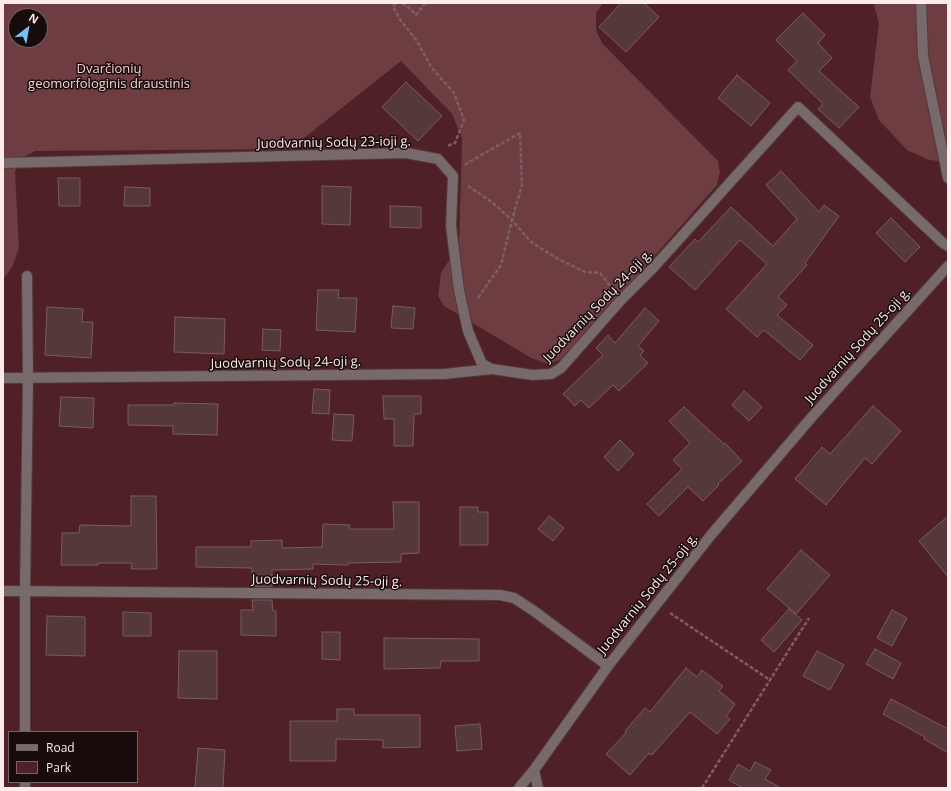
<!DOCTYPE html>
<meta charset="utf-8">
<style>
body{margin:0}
#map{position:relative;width:951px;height:791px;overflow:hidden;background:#371d1f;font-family:"Open Sans",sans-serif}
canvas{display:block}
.frame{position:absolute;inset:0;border:4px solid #fdeaeb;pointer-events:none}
.legend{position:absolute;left:8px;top:731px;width:130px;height:52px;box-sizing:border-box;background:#170b0c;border:1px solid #736465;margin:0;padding:5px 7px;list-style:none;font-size:12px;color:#fdeaeb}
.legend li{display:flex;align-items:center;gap:8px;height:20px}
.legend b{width:20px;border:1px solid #736465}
.north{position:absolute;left:8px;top:8px;width:40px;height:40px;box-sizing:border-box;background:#170b0c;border:1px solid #736465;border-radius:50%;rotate:31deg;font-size:11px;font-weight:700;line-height:16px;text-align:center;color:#fdeaeb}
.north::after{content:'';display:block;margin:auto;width:14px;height:18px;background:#76c0f7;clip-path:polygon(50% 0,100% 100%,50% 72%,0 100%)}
</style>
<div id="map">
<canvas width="951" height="791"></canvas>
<div class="frame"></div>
<ul class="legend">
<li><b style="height:5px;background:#786a6a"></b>Road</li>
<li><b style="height:11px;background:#4f2127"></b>Park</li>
</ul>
<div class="north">N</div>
</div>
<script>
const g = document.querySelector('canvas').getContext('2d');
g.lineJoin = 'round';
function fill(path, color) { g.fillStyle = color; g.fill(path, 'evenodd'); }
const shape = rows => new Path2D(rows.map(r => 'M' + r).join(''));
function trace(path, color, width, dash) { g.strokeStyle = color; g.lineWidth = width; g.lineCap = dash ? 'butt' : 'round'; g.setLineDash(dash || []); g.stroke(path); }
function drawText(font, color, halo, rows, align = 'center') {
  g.font = font + ' "Open Sans",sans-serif'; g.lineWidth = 3; g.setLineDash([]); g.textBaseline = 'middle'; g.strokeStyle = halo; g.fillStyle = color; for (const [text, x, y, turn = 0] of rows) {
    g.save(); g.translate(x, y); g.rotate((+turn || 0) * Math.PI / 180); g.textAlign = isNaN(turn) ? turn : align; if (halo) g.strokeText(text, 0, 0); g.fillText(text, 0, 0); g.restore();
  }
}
fill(shape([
 [3,3,948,3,948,788,3,788,3,279,4,278,19,248,15,171,22,158],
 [596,14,596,30,602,43,718,161,720,172,717,185,565,358,548,364,530,358,444,306,438,296,441,273,459,244,462,138,452,114,402,61],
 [16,16,40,16,40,40,16,40],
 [9,732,137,732,137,782,9,782]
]), '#4f2127');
fill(shape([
 [3,3,603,3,596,13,596,30,602,43,718,161,720,172,717,185,565,358,548,364,531,358,444,306,438,296,441,273,459,244,462,138,452,114,401,61,290,149,35,151,23,157,15,171,19,248,12,267,4,278,3,279],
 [16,16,40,16,40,40,16,40],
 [873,3,948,3,948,162,929,160,907,150,879,120,870,97,879,23,874,5]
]), '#6e3d41');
const building = shape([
 [621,3,644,3,659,17,626,52,599,27,621,3],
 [803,13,825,35,818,43,832,58,819,71,859,107,839,128,818,109,823,104,788,70,797,61,776,40,803,13],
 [737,75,770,103,751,126,718,98,737,75],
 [406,82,442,116,418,141,382,107,406,82],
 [781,171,819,212,824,205,839,216,805,263,807,265,778,297,787,305,777,315,813,345,800,360,764,330,757,337,726,309,767,264,740,240,695,290,669,267,695,239,698,242,731,207,773,246,797,219,766,185,781,171],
 [58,178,80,178,80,206,59,206,58,178],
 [322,186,351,187,350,225,322,224,322,186],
 [125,187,150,188,150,206,124,206,125,187],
 [390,206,421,207,421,228,390,227,390,206],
 [891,218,920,247,905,262,876,233,891,218],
 [318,290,339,290,338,298,357,298,355,332,316,330,318,290],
 [393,306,415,308,413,329,391,328,393,306],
 [47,307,83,309,82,322,93,322,91,358,45,355,47,307],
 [645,308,659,321,638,346,644,351,640,355,648,363,619,391,613,385,589,408,581,400,575,406,563,394,603,355,596,348,608,335,615,343,645,308],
 [175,317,225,319,224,354,174,352,175,317],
 [263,329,281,330,280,351,262,350,263,329],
 [314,389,330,390,329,414,312,413,314,389],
 [744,391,762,407,749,421,732,405,744,391],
 [383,396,421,396,421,414,414,414,413,446,394,446,394,419,384,419,383,396],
 [61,397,94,398,93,428,59,426,61,397],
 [174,403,218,404,217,435,173,434,173,426,128,425,128,405,174,405,174,403],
 [873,406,901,431,872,464,865,458,826,505,795,479,822,447,830,454,873,406],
 [684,407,724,444,725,443,742,461,718,484,719,485,703,501,688,487,659,516,647,504,682,469,673,460,690,443,669,421,684,407],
 [334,414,354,415,352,441,332,440,334,414],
 [620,440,634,454,618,471,604,457,620,440],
 [131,496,156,496,157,569,131,569,132,563,98,563,98,565,61,565,62,533,79,533,80,525,131,526,131,496],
 [393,502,419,502,419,553,401,554,401,562,348,563,348,565,313,564,313,569,272,570,272,587,252,586,252,568,196,567,196,547,251,547,251,541,282,540,282,548,322,547,323,524,350,525,349,529,394,529,393,502],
 [460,507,478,507,478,512,488,512,488,545,460,545,460,507],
 [549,516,564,528,553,541,538,529,549,516],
 [948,516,948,577,919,541,948,516],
 [801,550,830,575,796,614,767,589,801,550],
 [252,600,272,600,273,611,276,611,276,636,241,635,241,610,253,610,252,600],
 [789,609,802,620,774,652,761,640,789,609],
 [892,610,907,618,892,646,877,638,892,610],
 [123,612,151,613,151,636,123,636,123,612],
 [47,616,85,617,85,656,46,655,47,616],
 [322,632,340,632,340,660,322,659,322,632],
 [384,638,479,639,479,661,441,661,440,668,384,669,384,638],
 [875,649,901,663,893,679,866,664,875,649],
 [179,651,217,651,217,699,178,698,179,651],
 [817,651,844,665,830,690,803,676,817,651],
 [686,668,697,677,702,670,723,686,719,691,735,704,726,716,730,719,717,734,690,712,652,755,649,753,630,775,606,754,626,733,625,731,645,708,650,712,686,668],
 [891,699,948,729,948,753,924,739,925,737,883,714,891,699],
 [337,709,354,709,354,715,420,715,420,747,383,748,383,740,336,739,336,761,290,761,290,721,337,721,337,709],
 [480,724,482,749,457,751,455,726,480,724],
 [198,748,225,750,223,788,195,788,198,748],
 [755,762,771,770,765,779,781,788,740,788,741,787,729,780,738,764,750,771,755,762]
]);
fill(building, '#55383a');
trace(building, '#7a5b5d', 1);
const minor = shape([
 [921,3,923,56,948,178],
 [3,163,406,153,438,159,453,176,451,226,459,290,468,331,482,364,492,369],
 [3,378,444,374,492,369,533,375,551,374,561,368,621,300,654,267,798,107,943,243,948,246],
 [3,591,500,595,514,598,534,611,608,666,711,535,811,418,948,266],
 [25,732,25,591,28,378,27,276],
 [534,770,538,788],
 [25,782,25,788],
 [519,788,534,770,608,666]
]);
trace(minor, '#533a3c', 12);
trace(shape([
 [396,3,393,7,401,21,417,41,431,67,454,93,464,120,455,143,447,146],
 [402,3,408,7,416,15,425,3],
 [465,165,469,162,520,133,522,185,512,220,531,242,558,259,585,272,600,273,611,287],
 [468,186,493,203,512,220,501,265,478,298],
 [670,613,770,680],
 [702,788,809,618]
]), '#796163', 2.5, [4, 2]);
trace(minor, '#786a6a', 10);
drawText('13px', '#f7d3d5', '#170b0c', [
 ["Dvarčionių",109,69],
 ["geomorfologinis draustinis",109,84]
]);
drawText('13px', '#fdeaeb', '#170b0c', [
 ["Juodvarnių Sodų 23-ioji g.",334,143,-1],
 ["Juodvarnių Sodų 24-oji g.",598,306,-46],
 ["Juodvarnių Sodų 25-oji g.",858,346,-48],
 ["Juodvarnių Sodų 24-oji g.",286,363,-1],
 ["Juodvarnių Sodų 25-oji g.",327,581,1],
 ["Juodvarnių Sodų 25-oji g.",648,594,-51]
]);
</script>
